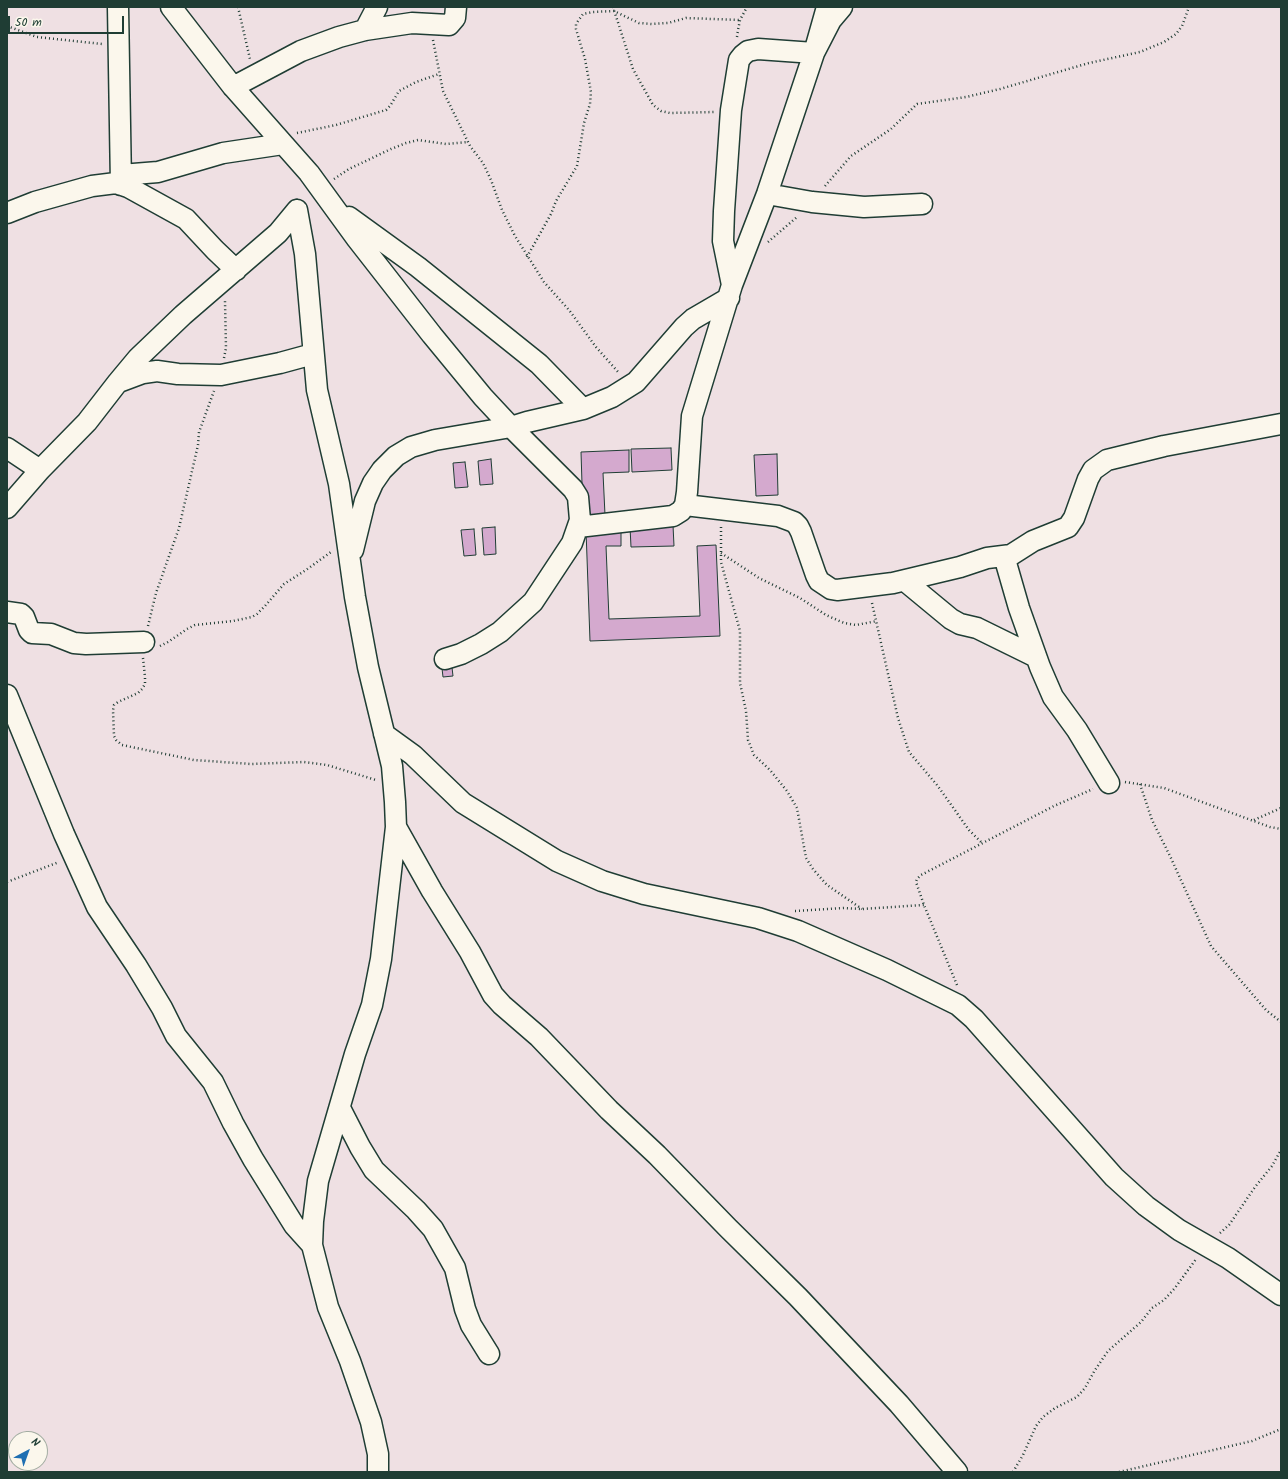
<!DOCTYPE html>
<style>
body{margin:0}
#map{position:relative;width:1288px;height:1479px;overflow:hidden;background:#efe0e3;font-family:Kalam,sans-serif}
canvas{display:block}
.frame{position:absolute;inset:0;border:8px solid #1f3d34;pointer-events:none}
.north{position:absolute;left:8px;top:1431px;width:40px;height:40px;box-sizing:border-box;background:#fbf7ec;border:1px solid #a3ada2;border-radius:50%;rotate:41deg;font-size:11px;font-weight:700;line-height:16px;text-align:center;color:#1f3d34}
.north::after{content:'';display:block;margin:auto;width:14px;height:18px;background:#1f6fb2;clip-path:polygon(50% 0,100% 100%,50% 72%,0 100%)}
.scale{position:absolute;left:8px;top:16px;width:116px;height:18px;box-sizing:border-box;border:2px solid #1f3d34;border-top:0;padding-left:5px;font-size:12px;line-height:14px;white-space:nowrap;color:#1f3d34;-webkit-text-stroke:3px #fbf7ec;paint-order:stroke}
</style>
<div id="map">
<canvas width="1288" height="1479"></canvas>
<div class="frame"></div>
<div class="north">N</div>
<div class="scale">50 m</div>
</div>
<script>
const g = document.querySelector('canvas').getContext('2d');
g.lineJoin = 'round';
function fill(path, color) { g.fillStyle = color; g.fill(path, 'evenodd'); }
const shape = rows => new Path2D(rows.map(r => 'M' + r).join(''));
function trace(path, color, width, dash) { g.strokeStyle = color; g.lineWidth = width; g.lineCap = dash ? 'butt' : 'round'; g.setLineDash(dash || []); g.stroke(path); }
const building = shape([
 [671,448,672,470,632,472,631,449,671,448],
 [629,450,629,472,603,473,605,515,583,516,581,452,629,450],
 [777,454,778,495,756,496,754,455,777,454],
 [491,459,493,484,480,485,478,461,491,459],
 [465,462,468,487,455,488,453,463,465,462],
 [673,525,674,546,631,547,630,527,673,525],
 [495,527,496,554,484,555,482,528,495,527],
 [621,528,621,546,606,546,609,619,700,616,697,546,716,545,720,636,590,641,586,530,621,528],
 [474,529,476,555,464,556,461,530,474,529],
 [451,659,453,676,443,677,441,660,451,659]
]);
fill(building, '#d4a9ce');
trace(building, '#1f3d34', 1);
const minor = shape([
 [118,7,121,185],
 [171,7,233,87,309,173,357,239,432,335,483,397,511,427,573,489,578,497,580,520,572,543,533,602,500,632,481,644,461,654,445,659],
 [365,30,377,7],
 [233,87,301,51,339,37,365,30,412,23,449,25,455,18,456,7],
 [121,175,158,172,223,153,283,144],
 [767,194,812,202,864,207,922,204],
 [297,210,305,254,317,390,339,484,355,597,368,667,392,766,395,802,396,827,381,959,372,1005,355,1054,318,1181,313,1221,312,1245,328,1307,350,1361,371,1422,378,1454,378,1472],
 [7,213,35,202,92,186,116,183,128,187,186,219,215,250,236,270],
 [349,217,418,267,539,364,583,409],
 [732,285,723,241,724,211,731,110,739,60,743,55,748,51,758,49,814,53,831,20,842,7],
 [119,382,143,373,157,371,178,374,221,375,280,363,313,354],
 [7,448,40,470],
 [685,505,778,516,794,522,798,526,801,532,816,575,819,581,831,589,837,590,893,583,960,567,987,558,1011,555,1033,541,1068,527,1074,518,1088,479,1093,470,1107,460,1164,446,1281,424],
 [7,508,40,470,87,422,118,382,138,358,183,315,278,233,297,210],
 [578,527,673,516,681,511,685,505,687,492,692,416,732,285,767,194,814,53,827,7],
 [353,550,365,501,373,483,382,470,396,456,411,447,435,440,511,427,527,422,583,409,612,397,636,382,684,327,693,319,729,298],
 [1004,556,1019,608,1040,667,1053,697,1077,730,1109,783],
 [905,581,951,619,960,624,977,628,1036,657],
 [7,612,21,614,24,617,29,630,32,633,51,634,74,643,86,644,144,642],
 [7,695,64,834,97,907,136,965,162,1008,176,1036,213,1082,233,1123,253,1159,294,1225,312,1245],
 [384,734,413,755,463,803,557,861,602,881,644,894,758,918,798,931,887,970,958,1005,974,1019,1114,1177,1146,1206,1179,1230,1228,1258,1281,1295],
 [396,827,432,891,470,952,493,995,502,1005,539,1037,609,1110,657,1155,728,1228,798,1297,899,1404,957,1472],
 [340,1108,360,1147,374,1170,416,1210,433,1229,455,1268,465,1309,471,1325,489,1354]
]);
trace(minor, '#1f3d34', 23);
trace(shape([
 [238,7,250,59],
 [613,7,633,69,653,105,661,111,670,113,714,112],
 [7,26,37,37,102,44],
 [737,37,738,30,740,20,747,7],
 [433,40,443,91,470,146,483,163,491,180,502,210,515,236,544,282,569,310,596,347,619,373],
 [297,133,336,125,386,110,390,106,399,91,416,82,439,74],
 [334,179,349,169,391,149,406,143,418,140,446,144,468,142],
 [825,186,851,156,891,129,917,104,966,97,1000,89,1089,63,1140,52,1164,42,1176,34,1182,26,1189,7],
 [768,242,797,217],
 [527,257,551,214,556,201,577,166,584,123,590,104,591,92,585,59,576,29,576,24,583,14,593,12,614,11,639,23,652,24,668,23,686,18,740,20],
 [224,358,226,348,225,301],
 [721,527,721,562,740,631,740,683,746,711,748,740,754,755,770,770,787,791,797,808,806,858,813,869,827,885,862,909],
 [721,553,759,578,800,598,826,615,844,623,856,625,877,621],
 [872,603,898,718,909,752,937,785,969,830,982,843],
 [148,626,156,593,179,528,198,445,199,432,214,391],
 [160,646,168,642,187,629,195,625,233,621,252,617,257,614,265,606,284,584,306,570,331,552],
 [143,658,145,677,145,684,142,689,138,693,118,702,114,705,113,710,114,736,116,740,122,745,194,760,251,764,304,762,327,765,376,780],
 [1125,782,1164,788,1270,827,1281,829],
 [1140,784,1152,820,1170,856,1211,946,1266,1010,1281,1022],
 [1254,820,1281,808],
 [7,882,59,862],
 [795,911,844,908,862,909,924,905],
 [957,985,924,905,916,882,917,879,921,875,1054,806,1093,789],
 [1220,1233,1229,1225,1255,1187,1272,1166,1281,1150],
 [1013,1472,1023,1455,1036,1426,1043,1417,1055,1408,1077,1397,1085,1388,1095,1370,1108,1351,1141,1322,1152,1308,1164,1300,1175,1288,1196,1259],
 [1119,1472,1252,1441,1281,1429]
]), '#1f3d34', 2.5, [1, 3]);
trace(minor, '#fbf7ec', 20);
</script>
